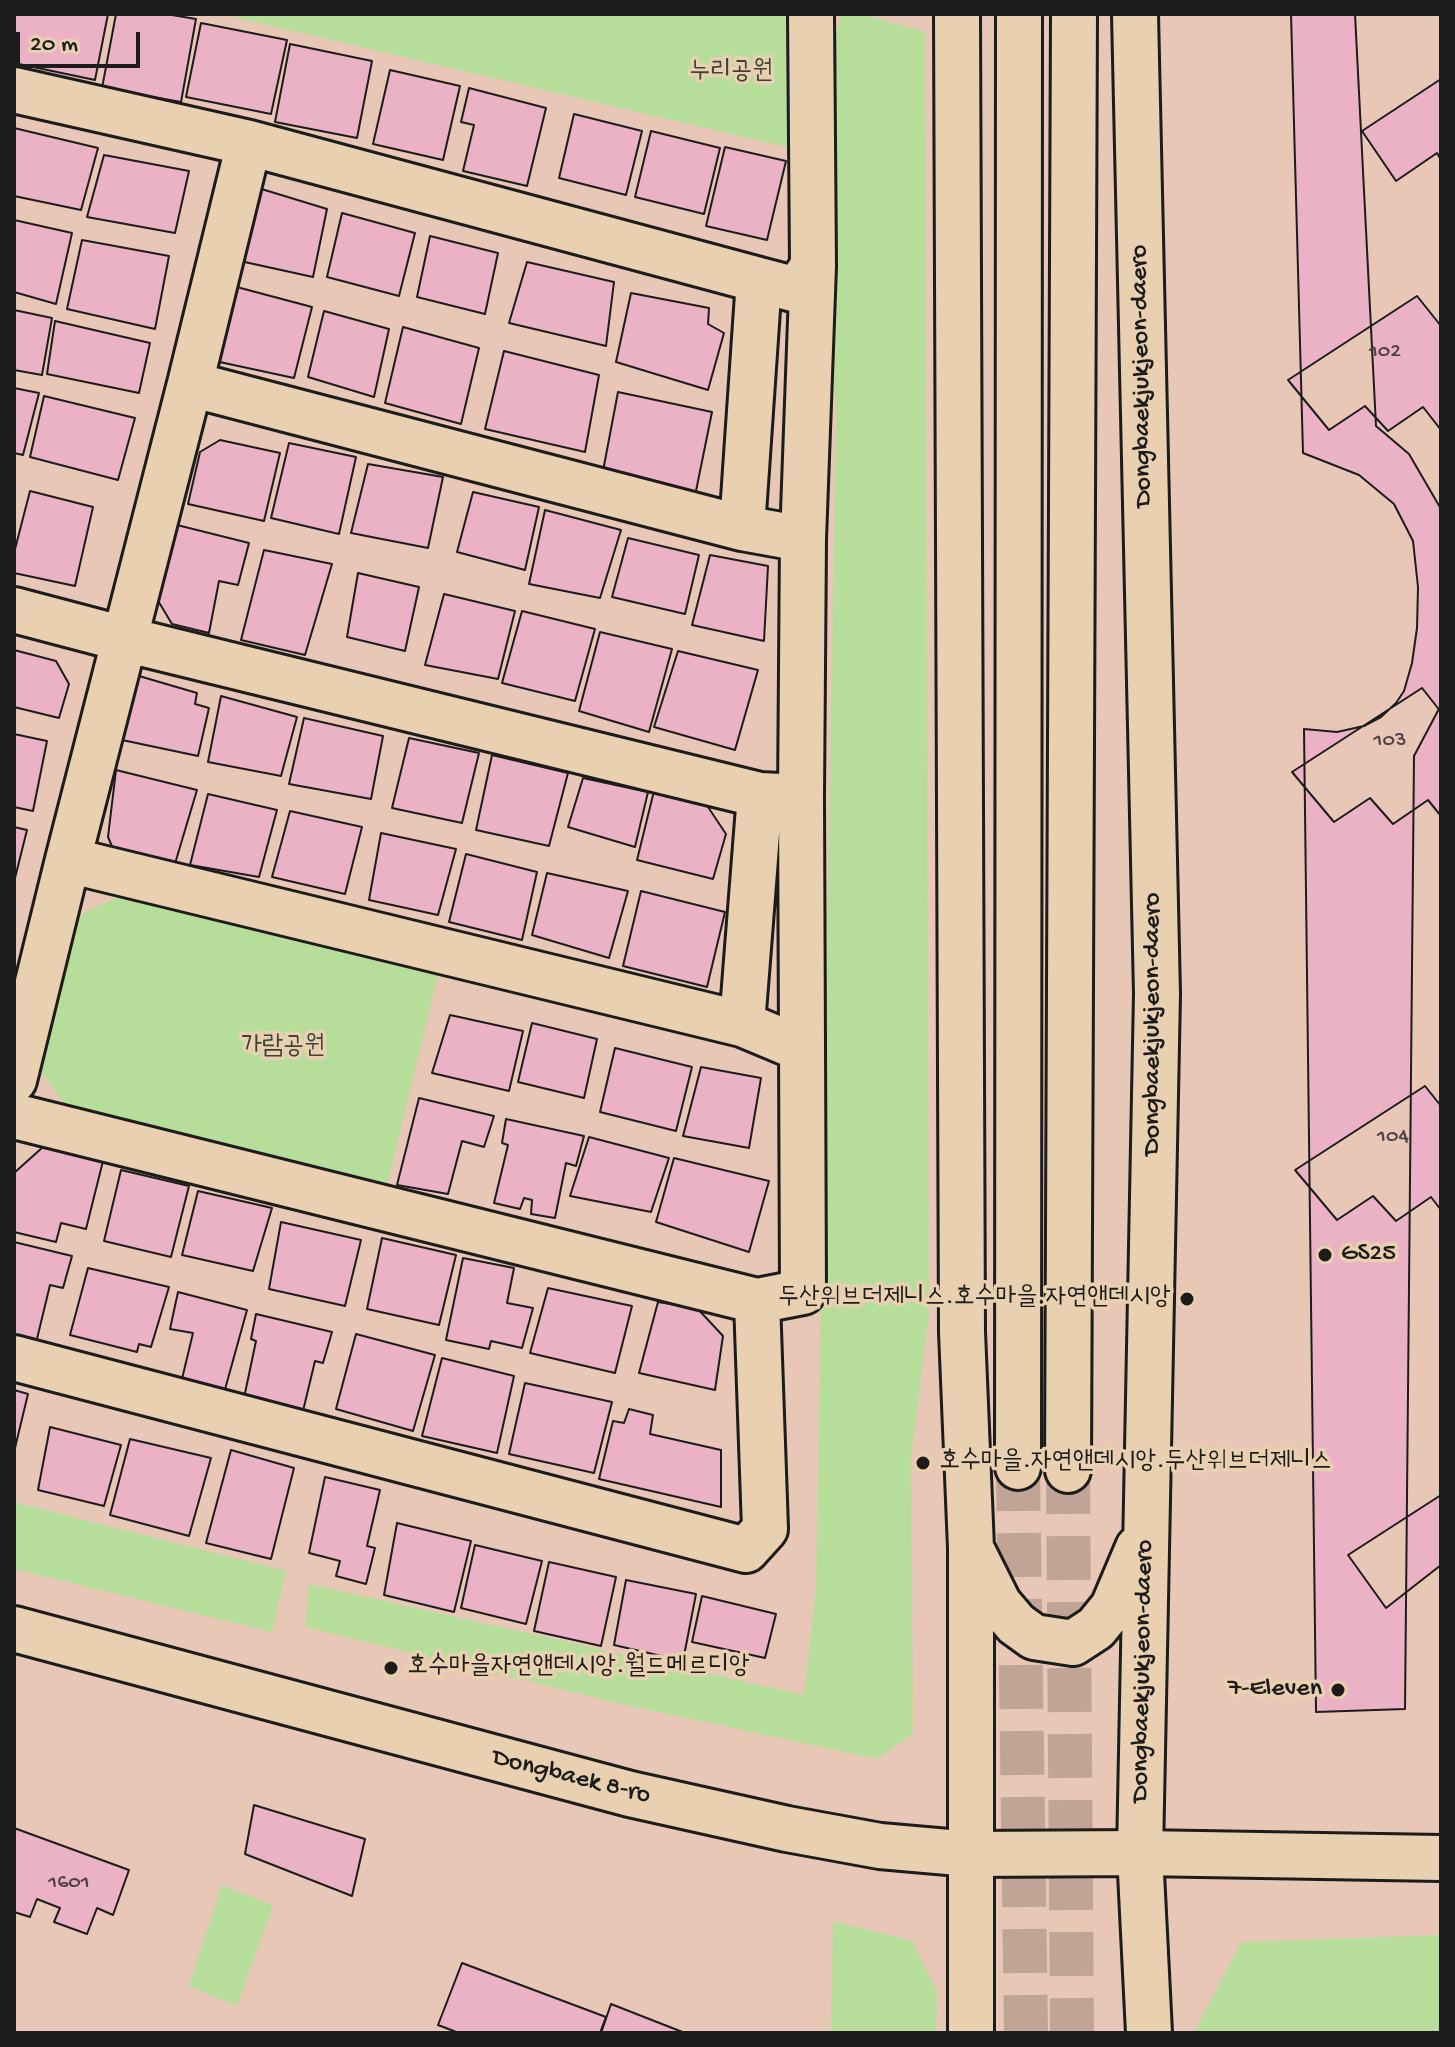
<!DOCTYPE html>
<meta charset="utf-8">
<style>
body{margin:0}
#map{position:relative;width:1455px;height:2047px;overflow:hidden;background:#e9c7b6;font-family:"Gochi Hand",sans-serif}
canvas{display:block}
.frame{position:absolute;inset:0;border:16px solid #1c1c1c;pointer-events:none}
.scale{position:absolute;left:16px;top:32px;width:124px;height:36px;box-sizing:border-box;border:4px solid #1c1c1c;border-top:0;padding-left:10px;font-size:24px;line-height:28px;white-space:nowrap;color:#1c1c1c;-webkit-text-stroke:6px #e8d0b0;paint-order:stroke}
</style>
<div id="map">
<canvas width="1455" height="2047"></canvas>
<div class="frame"></div>
<div class="scale">20 m</div>
</div>
<script>
const g = document.querySelector('canvas').getContext('2d');
g.lineJoin = 'round';
function fill(path, color) { g.fillStyle = color; g.fill(path, 'evenodd'); }
const shape = rows => new Path2D(rows.map(r => 'M' + r).join(''));
function trace(path, color, width, dash) { g.strokeStyle = color; g.lineWidth = width; g.lineCap = dash ? 'butt' : 'round'; g.setLineDash(dash || []); g.stroke(path); }
function drawText(font, color, halo, rows, align = 'center') {
  g.font = font + ' "Gochi Hand","Poor Story",sans-serif'; g.lineWidth = 7; g.setLineDash([]); g.textBaseline = 'middle'; g.strokeStyle = halo; g.fillStyle = color; for (const [text, x, y, turn = 0] of rows) {
    g.save(); g.translate(x, y); g.rotate((+turn || 0) * Math.PI / 180); g.textAlign = isNaN(turn) ? turn : align; if (halo) g.strokeText(text, 0, 0); g.fillText(text, 0, 0); g.restore();
  }
}
fill(shape([
 [221,14,787,14,795,149],
 [842,14,861,14,925,32,929,1313,911,1460,913,1734,877,1759,626,1705,305,1627,309,1584,804,1695,816,1589,836,417,833,370,830,49],
 [124,894,439,971,386,1189,68,1109,40,1070,80,915],
 [14,1502,286,1571,272,1632,14,1569],
 [222,1885,273,1905,237,2006,189,1986],
 [833,1921,912,1941,937,1992,936,2033,831,2033],
 [1441,1935,1441,2033,1194,2033,1241,1942]
]), '#b6de9a');
const building = shape([
 [15,14,108,14,95,80,14,63,15,14],
 [116,14,166,14,196,19,181,102,102,88,116,14],
 [1291,14,1355,14,1376,426,1409,454,1441,509,1441,705,1414,756,1405,1709,1316,1712,1304,729,1337,732,1364,726,1381,717,1396,703,1404,691,1412,663,1417,628,1418,587,1413,541,1394,504,1359,475,1303,453,1291,14],
 [201,23,287,40,271,114,186,97,201,23],
 [290,44,372,61,357,138,275,122,290,44],
 [390,70,460,86,443,160,373,144,390,70],
 [1441,79,1441,160,1437,153,1396,181,1362,131,1441,79],
 [469,88,546,108,527,186,463,171,474,125,461,122,469,88],
 [574,114,642,131,626,195,559,178,574,114],
 [14,128,98,148,81,210,14,196,14,128],
 [651,131,720,148,704,214,635,197,651,131],
 [725,147,786,161,767,240,706,226,725,147],
 [104,155,189,171,175,233,87,217,104,155],
 [255,187,327,209,313,277,240,261,255,187],
 [342,213,415,233,399,296,327,277,342,213],
 [14,220,72,233,56,304,14,292,14,220],
 [430,236,498,253,485,314,417,297,430,236],
 [82,240,169,256,155,329,67,309,82,240],
 [527,262,614,282,606,346,509,323,527,262],
 [233,286,312,307,294,378,215,361,233,286],
 [631,293,709,308,708,324,724,333,708,390,616,362,631,293],
 [1417,296,1441,326,1441,430,1423,407,1388,431,1365,406,1329,430,1288,380,1417,296],
 [14,310,52,318,42,375,14,370,14,310],
 [324,311,389,329,374,397,308,377,324,311],
 [55,321,150,343,139,393,47,374,55,321],
 [403,327,479,348,461,424,385,403,403,327],
 [504,351,599,375,585,452,485,429,504,351],
 [14,388,39,393,23,455,14,453,14,388],
 [618,392,712,412,695,496,603,471,618,392],
 [44,396,135,418,118,480,30,457,44,396],
 [220,440,280,453,264,521,188,504,200,452,220,440],
 [289,443,356,457,339,534,271,518,289,443],
 [368,464,443,477,428,548,351,533,368,464],
 [30,491,93,507,75,586,14,573,14,553,30,491],
 [473,492,539,507,525,570,457,552,473,492],
 [545,510,621,530,600,598,529,584,545,510],
 [173,524,249,543,238,585,219,581,209,633,172,624,157,599,173,524],
 [628,538,699,555,685,614,612,597,628,538],
 [264,550,332,564,305,655,241,640,264,550],
 [710,555,768,566,764,641,692,625,710,555],
 [358,573,419,587,405,651,347,637,358,573],
 [444,594,515,611,498,679,425,665,444,594],
 [522,611,595,629,575,701,502,683,522,611],
 [600,632,672,649,649,732,579,711,600,632],
 [14,650,56,661,69,684,59,718,14,707,14,650],
 [678,651,758,670,735,750,654,727,678,651],
 [139,676,197,693,195,704,209,708,198,756,122,740,116,722,126,691,139,676],
 [1422,688,1441,712,1441,816,1428,800,1393,824,1370,798,1334,822,1292,772,1422,688],
 [221,696,297,717,281,776,208,762,221,696],
 [304,718,383,736,371,799,289,784,304,718],
 [14,734,47,741,33,811,14,807,14,734],
 [409,738,479,753,462,823,392,808,409,738],
 [492,755,568,773,549,846,476,830,492,755],
 [116,770,197,790,174,867,117,858,108,837,116,770],
 [583,778,648,792,635,847,568,827,583,778],
 [654,791,706,804,726,834,713,879,637,860,654,791],
 [208,794,277,810,259,877,190,865,208,794],
 [290,811,362,827,345,894,272,877,290,811],
 [14,827,27,830,14,882,14,827],
 [381,833,456,849,438,915,369,900,381,833],
 [466,854,537,872,522,940,449,922,466,854],
 [547,873,628,891,609,958,532,935,547,873],
 [641,891,725,912,707,987,623,966,641,891],
 [450,1015,523,1031,509,1091,432,1073,450,1015],
 [532,1023,597,1039,584,1098,518,1082,532,1023],
 [615,1048,692,1067,676,1131,600,1112,615,1048],
 [701,1067,761,1078,749,1148,683,1136,701,1067],
 [1425,1086,1441,1106,1441,1210,1431,1197,1396,1221,1373,1196,1337,1220,1295,1170,1425,1086],
 [419,1098,494,1116,484,1147,462,1141,448,1194,397,1185,419,1098],
 [506,1119,584,1136,576,1166,566,1163,555,1218,531,1214,532,1200,524,1198,520,1209,494,1203,508,1145,502,1143,506,1119],
 [589,1137,669,1158,651,1212,570,1196,589,1137],
 [43,1147,103,1161,86,1229,61,1223,56,1242,14,1232,14,1173,43,1147],
 [674,1158,769,1181,749,1252,656,1222,674,1158],
 [121,1170,189,1186,171,1257,104,1241,121,1170],
 [198,1191,272,1208,253,1271,182,1255,198,1191],
 [281,1222,361,1240,345,1306,269,1289,281,1222],
 [382,1238,456,1255,439,1325,367,1309,382,1238],
 [14,1242,72,1256,63,1288,50,1285,36,1343,14,1338,14,1242],
 [463,1258,514,1268,507,1303,533,1308,522,1348,491,1341,489,1349,446,1340,463,1258],
 [88,1268,169,1287,151,1347,139,1344,137,1352,70,1335,88,1268],
 [548,1288,632,1306,615,1373,530,1353,548,1288],
 [178,1292,247,1310,224,1393,181,1383,193,1333,170,1329,178,1292],
 [658,1302,697,1308,723,1336,715,1390,639,1373,658,1302],
 [256,1314,332,1332,323,1363,315,1361,303,1411,244,1398,256,1341,251,1339,256,1314],
 [356,1334,435,1355,413,1431,336,1409,356,1334],
 [442,1358,514,1376,497,1453,422,1436,442,1358],
 [525,1383,612,1402,594,1473,509,1454,525,1383],
 [14,1390,28,1394,14,1452,14,1390],
 [629,1409,653,1415,650,1434,721,1450,721,1507,599,1479,613,1421,624,1423,629,1409],
 [50,1427,121,1445,104,1506,38,1490,50,1427],
 [130,1439,211,1458,189,1536,110,1515,130,1439],
 [231,1450,294,1468,271,1559,206,1543,231,1450],
 [325,1477,380,1490,367,1546,375,1548,366,1584,336,1576,340,1561,309,1553,325,1477],
 [1441,1495,1441,1565,1386,1608,1348,1555,1441,1495],
 [397,1523,471,1541,454,1612,384,1595,397,1523],
 [475,1545,542,1561,526,1624,461,1608,475,1545],
 [549,1562,616,1577,601,1646,534,1631,549,1562],
 [626,1580,696,1594,683,1661,614,1645,626,1580],
 [702,1596,776,1614,765,1658,692,1642,702,1596],
 [254,1805,365,1839,352,1896,245,1854,254,1805],
 [14,1828,129,1870,113,1915,97,1908,87,1934,54,1922,60,1908,37,1899,30,1917,14,1912,14,1828],
 [462,1963,606,2017,600,2033,459,2033,438,2025,462,1963],
 [611,2004,685,2033,601,2033,611,2004]
]);
fill(building, '#ebb2c5');
trace(building, '#1c1c1c', 2);
trace(shape([
 [1018,1467,1026,2033],
 [1068,1470,1072,2033]
]), '#c0a597', 44, [44, 22]);
const minor = shape([
 [14,90,249,143,759,280,742,528,190,384],
 [759,280,797,290,813,266,811,14],
 [803,539,813,266],
 [14,610,124,639,760,795,801,797],
 [68,860,742,1024,802,1049],
 [742,1024,760,795],
 [14,1080,68,860,190,384,249,143],
 [14,1116,757,1301,803,1292,801,797,803,539,742,528],
 [14,1358,746,1550,765,1529,757,1301]
]);
const tertiary = shape([
 [14,1629,630,1794,787,1829,880,1846,971,1854,1140,1853,1441,1858]
]);
const secondary = shape([
 [957,14,962,1332,971,1548,971,2033],
 [1135,14,1157,994,1140,1853,1149,2033],
 [1018,1467,1019,14],
 [1068,1470,1074,14],
 [974,1554,999,1604,1016,1624,1034,1637,1073,1643,1096,1628,1113,1607,1138,1548]
]);
trace(minor, '#1c1c1c', 50);
trace(tertiary, '#1c1c1c', 50);
trace(secondary, '#1c1c1c', 50);
trace(minor, '#e8d0b0', 44);
trace(tertiary, '#e8d0b0', 44);
trace(secondary, '#e8d0b0', 44);
for (const [x, y, r, color] of [
 [1325,1255,8,"#1c1c1c"],
 [1187,1299,8,"#1c1c1c"],
 [923,1463,8,"#1c1c1c"],
 [391,1668,8,"#1c1c1c"],
 [1338,1690,8,"#1c1c1c"]
]) { const dot = new Path2D(); dot.arc(x, y, r, 0, 2 * Math.PI); g.fillStyle = color; g.fill(dot); trace(dot, '#e8d0b0', 3); }
drawText('22px', '#504246', null, [
 ["102",1385,353],
 ["103",1390,742],
 ["104",1393,1138],
 ["1601",69,1884]
]);
drawText('26px', '#3b4335', '#e8d0b0', [
 ["누리공원",731,73],
 ["가람공원",283,1048]
]);
drawText('26px', '#1c1c1c', '#e8d0b0', [
 ["Dongbaekjukjeon-daero",1143,376,-91],
 ["Dongbaekjukjeon-daero",1154,1024,-90],
 ["Dongbaekjukjeon-daero",1144,1671,-89],
 ["Dongbaek 8-ro",571,1778,14]
]);
drawText('26px', '#1c1c1c', '#e8d0b0', [
 ["GS25",1341,1255],
 ["두산위브더제니스.호수마을.자연앤데시앙",1171,1299,"right"],
 ["호수마을.자연앤데시앙.두산위브더제니스",939,1463],
 ["호수마을자연앤데시앙.월드메르디앙",407,1668],
 ["7-Eleven",1322,1690,"right"]
], 'left');
</script>
